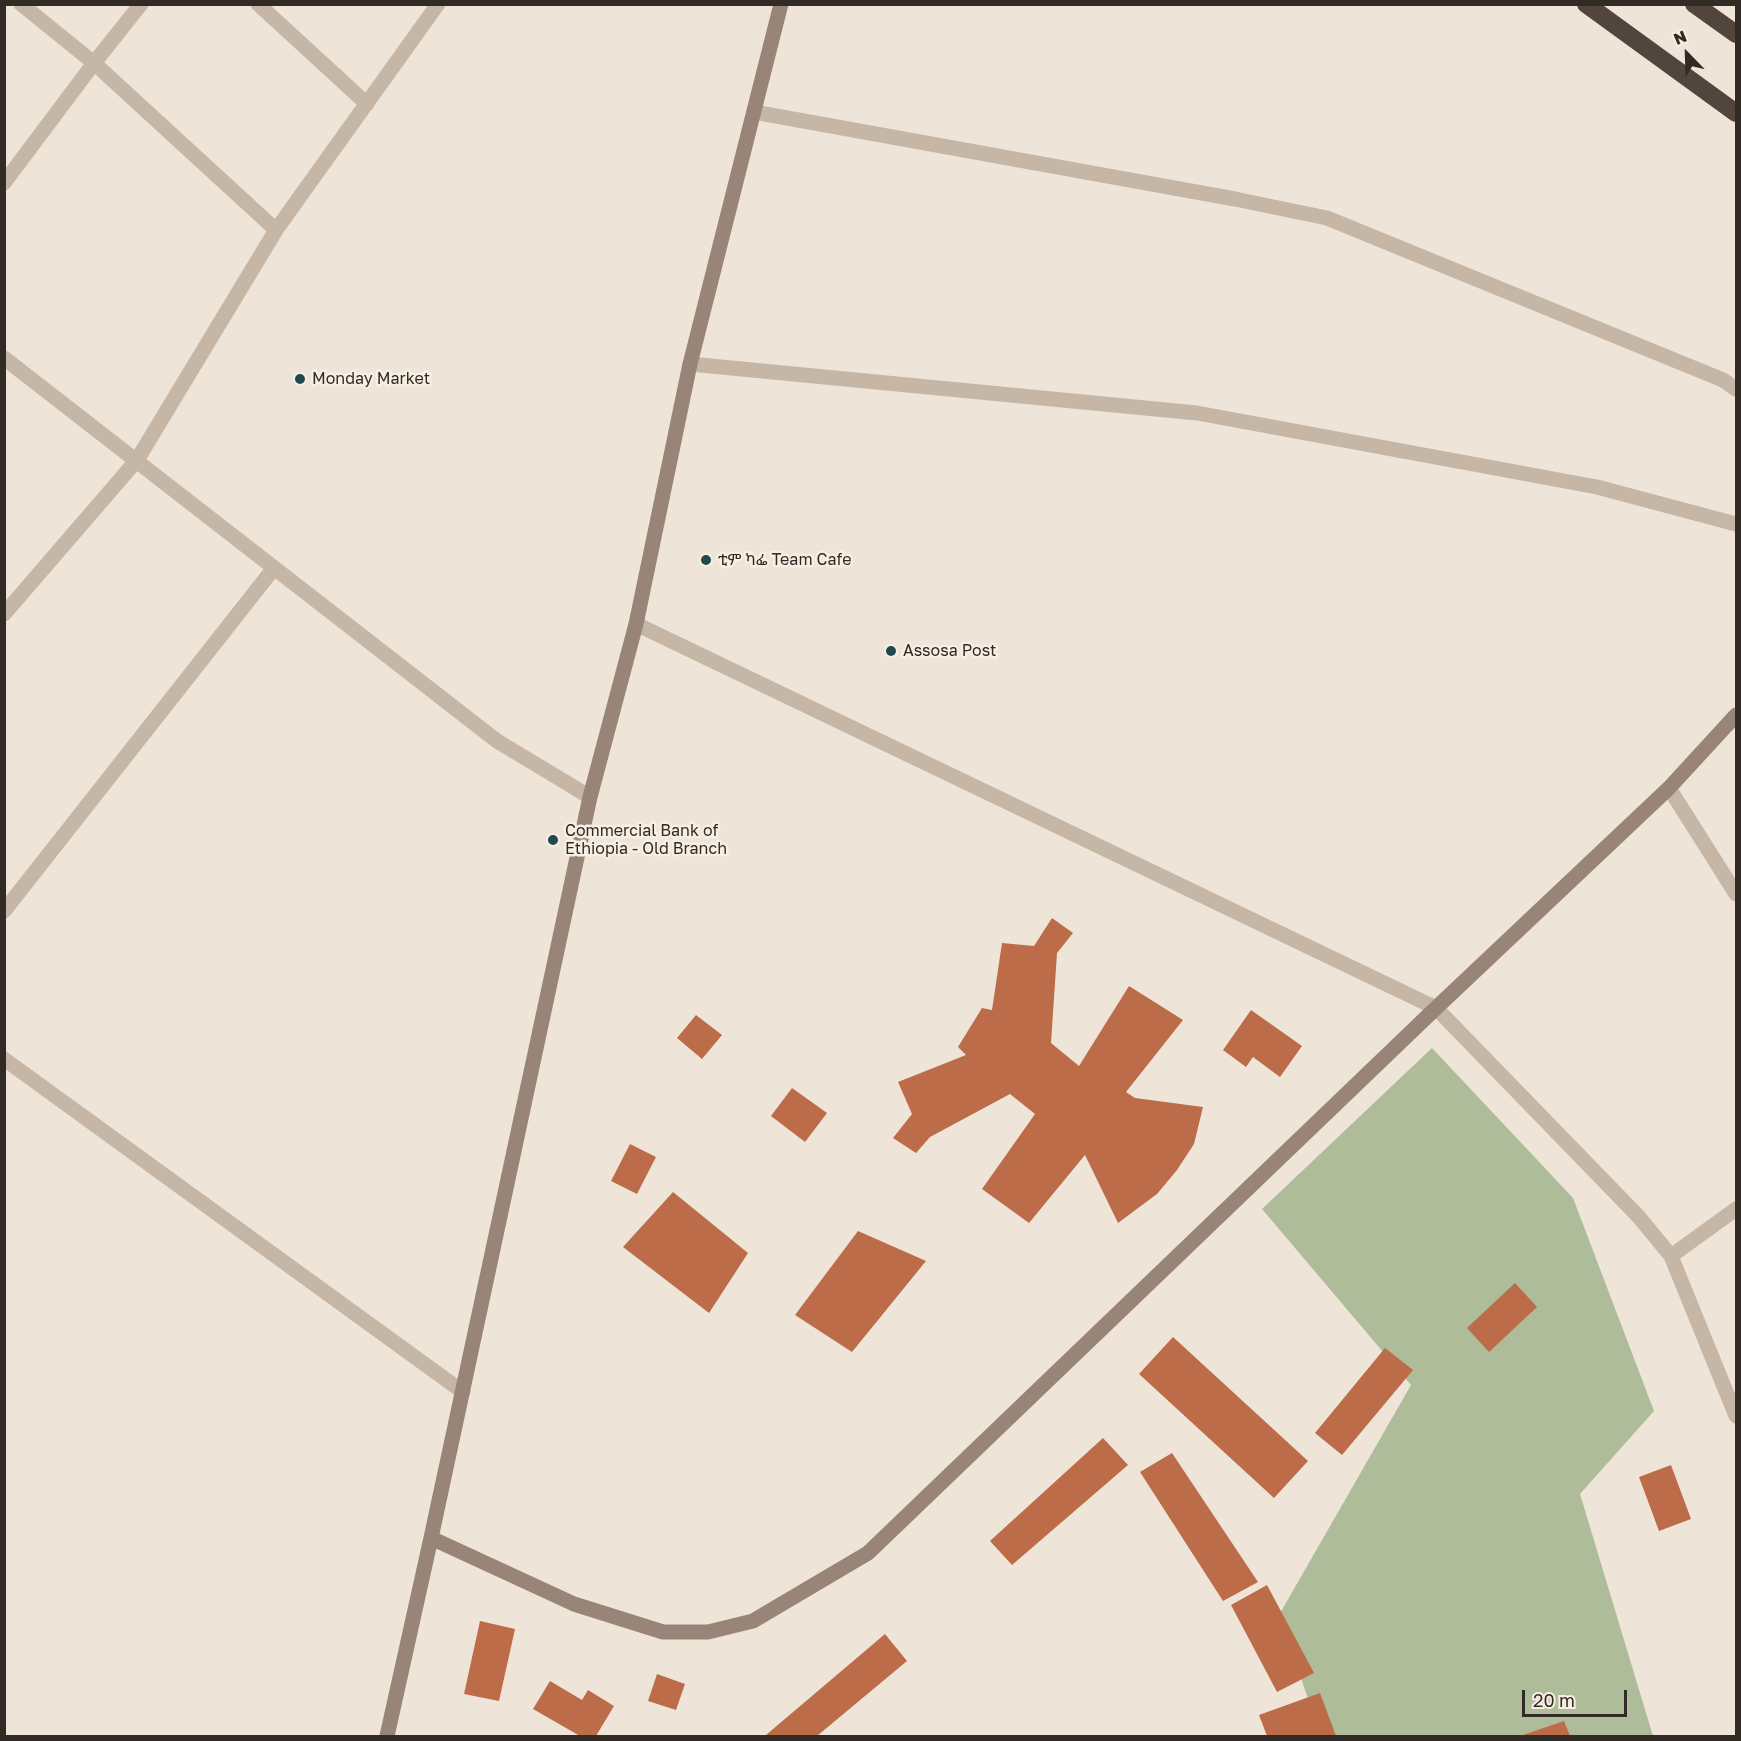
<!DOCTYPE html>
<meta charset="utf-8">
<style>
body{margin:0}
#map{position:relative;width:1741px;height:1741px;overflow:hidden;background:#eee5d8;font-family:"Golos Text",sans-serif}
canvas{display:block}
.frame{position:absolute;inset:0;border:6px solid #312a25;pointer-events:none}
.north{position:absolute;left:1657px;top:24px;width:60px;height:60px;-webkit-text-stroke:4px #f7efe3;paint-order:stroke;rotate:337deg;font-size:16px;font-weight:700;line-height:24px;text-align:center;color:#312a25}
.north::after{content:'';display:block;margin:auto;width:21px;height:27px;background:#312a25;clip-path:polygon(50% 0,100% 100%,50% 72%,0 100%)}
.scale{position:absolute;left:1522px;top:1690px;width:105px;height:27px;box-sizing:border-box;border:3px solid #312a25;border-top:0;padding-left:8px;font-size:18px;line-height:21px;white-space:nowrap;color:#312a25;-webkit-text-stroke:4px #f7efe3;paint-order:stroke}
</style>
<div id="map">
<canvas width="1741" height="1741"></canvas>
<div class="frame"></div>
<div class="north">N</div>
<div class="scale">20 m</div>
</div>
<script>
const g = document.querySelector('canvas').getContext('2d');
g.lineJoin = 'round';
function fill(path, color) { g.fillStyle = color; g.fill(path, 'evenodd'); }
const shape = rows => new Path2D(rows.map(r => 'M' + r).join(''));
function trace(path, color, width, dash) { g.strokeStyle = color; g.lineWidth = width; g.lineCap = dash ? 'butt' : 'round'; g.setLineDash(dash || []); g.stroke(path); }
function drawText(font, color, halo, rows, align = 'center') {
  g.font = font + ' "Golos Text","Noto Sans Ethiopic",sans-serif'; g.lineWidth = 5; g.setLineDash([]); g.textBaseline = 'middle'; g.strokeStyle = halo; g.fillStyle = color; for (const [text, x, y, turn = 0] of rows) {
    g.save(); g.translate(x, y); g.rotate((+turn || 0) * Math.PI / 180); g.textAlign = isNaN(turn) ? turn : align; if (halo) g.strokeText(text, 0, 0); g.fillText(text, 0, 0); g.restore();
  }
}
fill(shape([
 [1432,1048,1573,1198,1654,1411,1580,1494,1653,1736,1321,1736,1279,1615,1411,1385,1262,1209]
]), '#aebc99');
fill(shape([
 [1052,918,1073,933,1057,953,1051,1043,1079,1066,1129,986,1183,1020,1126,1092,1135,1098,1203,1107,1194,1144,1177,1170,1157,1194,1118,1223,1085,1155,1029,1223,982,1189,1035,1114,1010,1094,930,1137,916,1153,893,1138,912,1114,898,1082,966,1055,958,1047,982,1008,992,1010,1002,943,1034,946],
 [1251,1010,1302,1046,1280,1077,1253,1057,1246,1067,1223,1050],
 [696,1015,722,1035,702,1059,677,1038],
 [792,1088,827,1113,805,1142,771,1116],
 [630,1144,656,1157,637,1194,611,1181],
 [673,1192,748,1253,709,1313,623,1247],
 [858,1231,926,1261,852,1352,795,1315],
 [1515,1283,1537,1307,1489,1352,1467,1328],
 [1173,1337,1308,1461,1274,1498,1139,1374],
 [1385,1348,1413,1370,1342,1455,1315,1433],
 [1103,1438,1128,1465,1012,1565,990,1541],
 [1172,1453,1258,1582,1223,1601,1140,1472],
 [1671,1465,1691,1519,1659,1531,1639,1477],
 [1267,1585,1314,1673,1277,1692,1231,1605],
 [480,1621,515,1629,499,1701,464,1694],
 [885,1634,907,1661,817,1736,767,1736,766,1735],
 [657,1674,685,1684,676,1710,648,1701],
 [550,1681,582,1700,588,1690,614,1706,596,1736,580,1736,533,1709],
 [1320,1693,1336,1736,1267,1736,1259,1715],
 [1564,1721,1570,1736,1520,1736]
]), '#bc6c48');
trace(shape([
 [21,4,94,63,276,230],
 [258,4,367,104],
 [754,112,1235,199,1327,218,1723,380,1736,389],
 [4,183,94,63,141,4],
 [4,358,497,741,590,797],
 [690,364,1197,413,1597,487,1736,524],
 [4,614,137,460,276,230,438,4],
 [636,624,1436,1008,1638,1216,1671,1256,1736,1416],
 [1669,788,1736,894],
 [4,911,274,568],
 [4,1059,463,1392],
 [1671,1256,1736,1209]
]), '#c5b6a5', 15);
trace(shape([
 [431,1538,574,1604,663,1632,708,1632,753,1621,868,1553,1436,1008,1669,788,1736,715],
 [387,1736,431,1538,590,797,636,624,690,364,781,4]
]), '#988577', 15);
trace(shape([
 [1586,4,1736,113],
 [1694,4,1736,34]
]), '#52453d', 18);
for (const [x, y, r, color] of [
 [300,379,6,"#1f484f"],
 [706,560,6,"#1f484f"],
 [891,651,6,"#1f484f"],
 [553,840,6,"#1f484f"]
]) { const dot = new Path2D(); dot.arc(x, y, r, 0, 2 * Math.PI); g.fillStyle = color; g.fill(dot); trace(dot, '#f7efe3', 2); }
drawText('16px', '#312a25', '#f7efe3', [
 ["Monday Market",312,379],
 ["ቲም ካፌ Team Cafe",718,560],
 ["Assosa Post",903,651],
 ["Commercial Bank of",565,831],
 ["Ethiopia - Old Branch",565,849]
], 'left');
</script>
